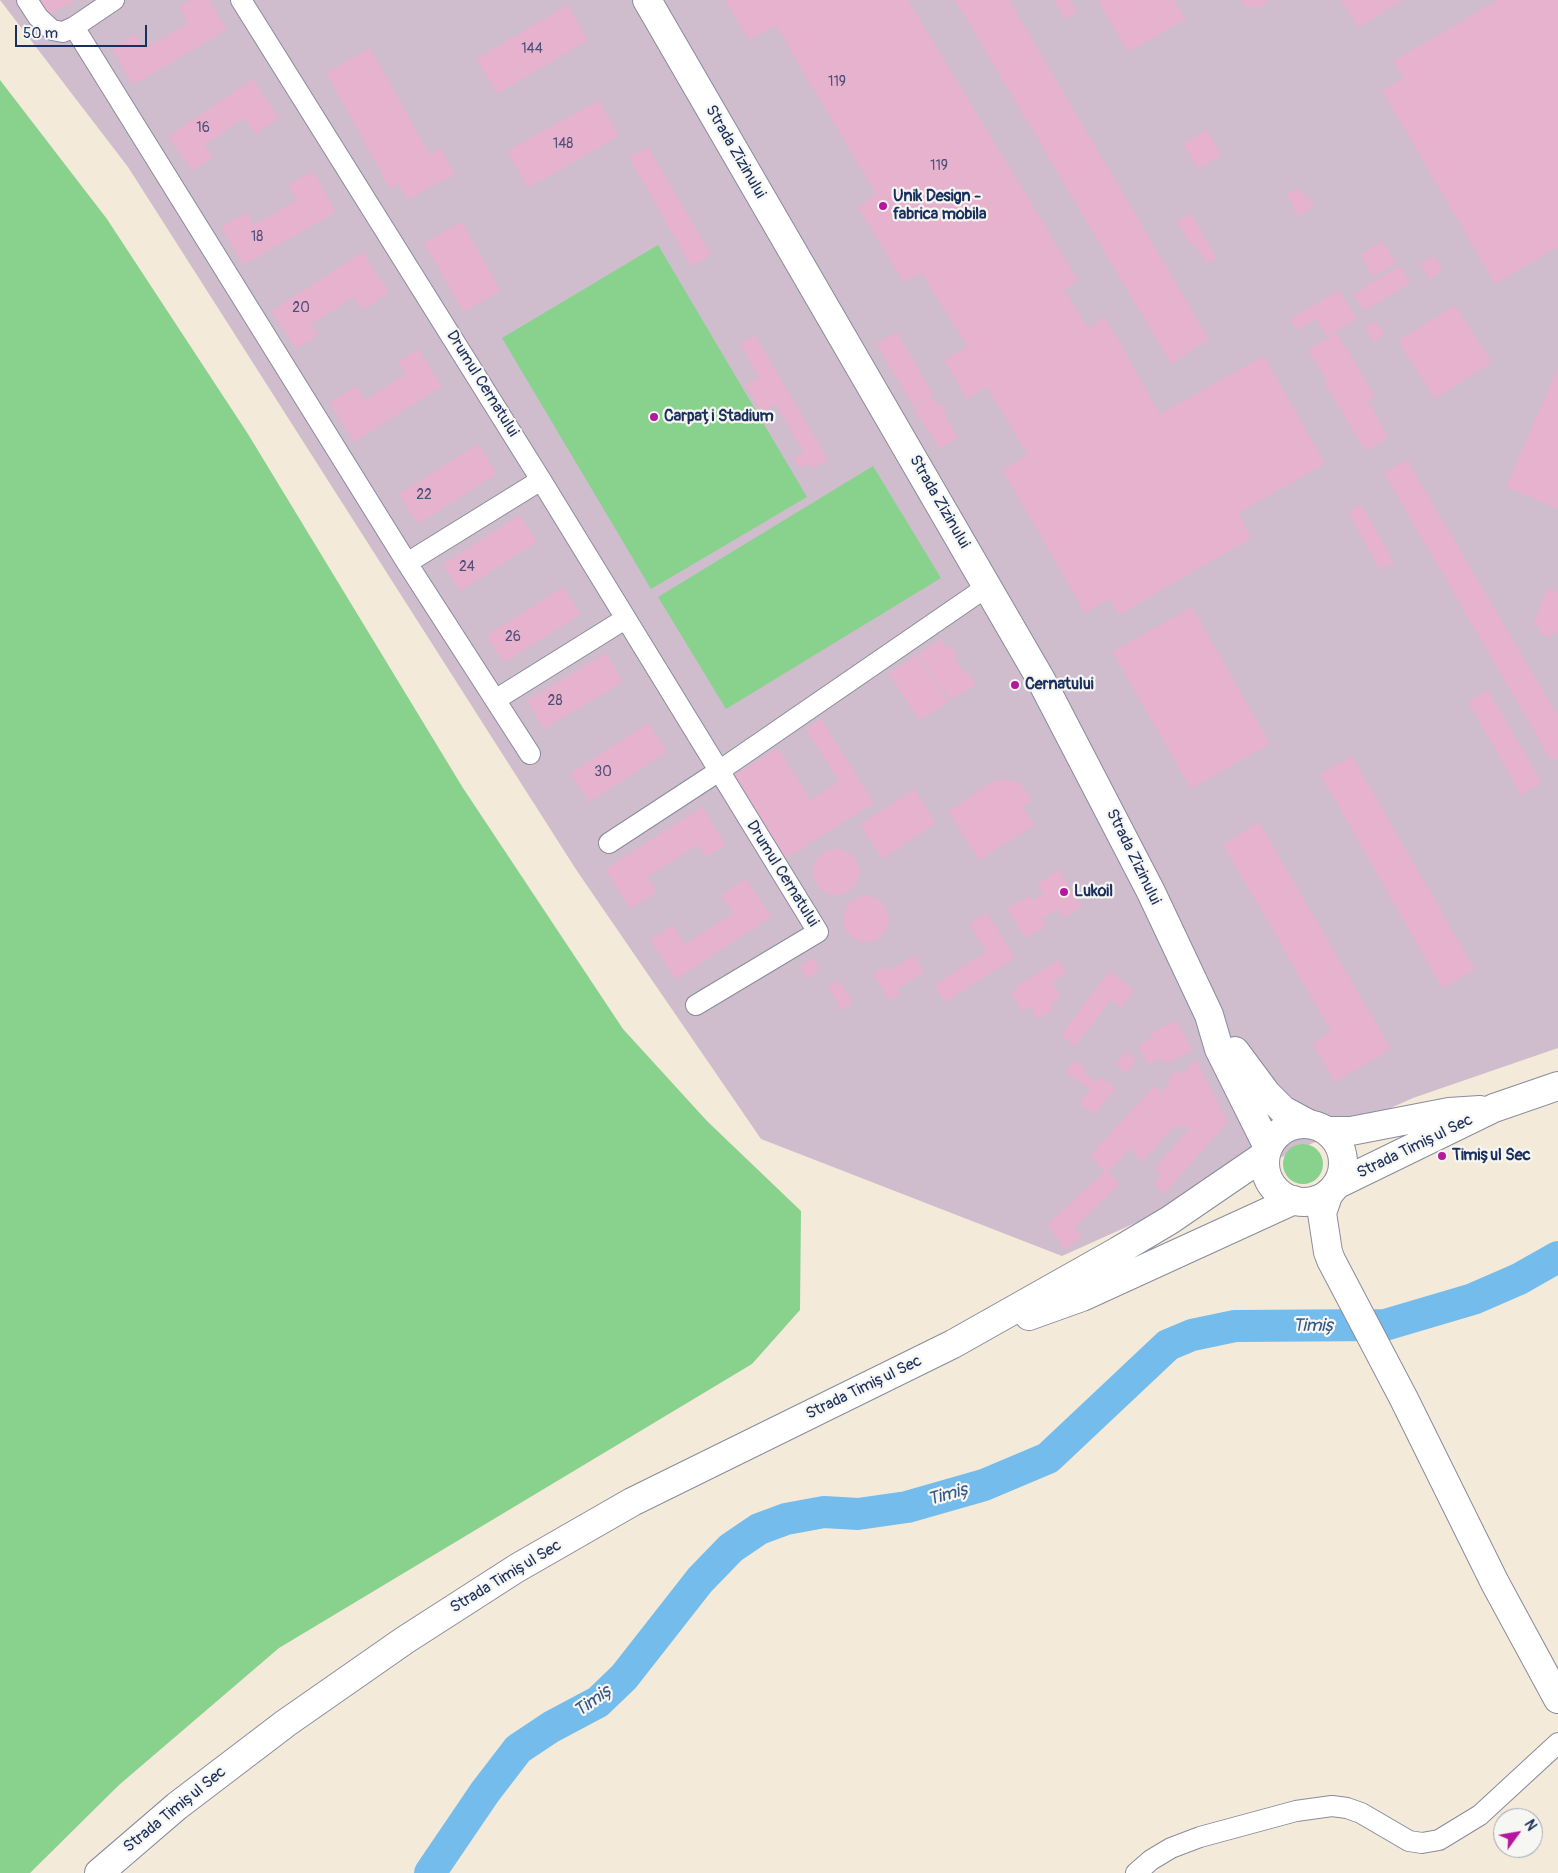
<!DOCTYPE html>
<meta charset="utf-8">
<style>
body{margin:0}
#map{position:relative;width:1558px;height:1873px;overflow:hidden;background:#f4eada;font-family:Pangolin,sans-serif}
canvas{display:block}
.north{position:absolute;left:1493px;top:1808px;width:50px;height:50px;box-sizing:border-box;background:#f6f6f2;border:1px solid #9ea6b7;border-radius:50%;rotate:58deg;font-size:14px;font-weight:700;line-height:20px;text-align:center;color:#1b2f5e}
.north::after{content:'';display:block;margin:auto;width:18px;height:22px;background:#b5179e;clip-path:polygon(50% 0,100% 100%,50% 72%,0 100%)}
.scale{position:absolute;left:15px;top:25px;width:132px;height:22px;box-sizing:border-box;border:2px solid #1b2f5e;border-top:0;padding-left:6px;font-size:15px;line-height:18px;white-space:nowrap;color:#1b2f5e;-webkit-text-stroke:4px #f6f6f2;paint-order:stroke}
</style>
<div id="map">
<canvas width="1558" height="1873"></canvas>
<div class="north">N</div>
<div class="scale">50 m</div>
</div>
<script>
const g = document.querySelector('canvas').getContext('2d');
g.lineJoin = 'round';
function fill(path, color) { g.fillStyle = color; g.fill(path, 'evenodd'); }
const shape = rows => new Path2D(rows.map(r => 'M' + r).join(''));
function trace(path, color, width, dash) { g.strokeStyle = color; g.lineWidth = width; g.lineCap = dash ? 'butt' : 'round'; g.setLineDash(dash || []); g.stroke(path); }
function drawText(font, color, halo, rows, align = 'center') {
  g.font = font + ' Pangolin,sans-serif'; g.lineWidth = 4.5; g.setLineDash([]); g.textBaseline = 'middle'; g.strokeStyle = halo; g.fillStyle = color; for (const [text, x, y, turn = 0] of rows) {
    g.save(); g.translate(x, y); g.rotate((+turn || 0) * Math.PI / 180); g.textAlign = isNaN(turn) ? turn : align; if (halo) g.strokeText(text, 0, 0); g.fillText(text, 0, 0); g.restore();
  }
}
fill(shape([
 [0,0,1558,0,1558,1048,1413,1098,1062,1256,761,1139,577,871,128,167]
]), '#cfbdce');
fill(shape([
 [0,80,107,219,248,434,463,788,623,1029,707,1121,801,1211,800,1310,752,1364,279,1648,119,1785,30,1873,0,1873],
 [658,245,807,497,651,589,502,338],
 [873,466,941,578,726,709,658,597],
 '1283 1164a20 20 0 1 1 40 0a20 20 0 1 1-40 0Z'
]), '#89d28d');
trace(shape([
 [430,1873,485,1792,518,1749,551,1727,598,1702,624,1677,700,1580,731,1548,759,1529,786,1519,824,1512,858,1514,907,1507,984,1485,1048,1458,1168,1345,1192,1335,1235,1326,1385,1325,1473,1299,1519,1279,1558,1257]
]), '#74bcec', 32);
fill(shape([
 [40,0,76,0,48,15],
 [191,0,209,0,227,30,133,85,111,48,135,34,144,49,188,23,179,7],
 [725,0,908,0,1078,280,1064,290,1088,328,1105,317,1160,414,1264,356,1325,464,1238,513,1251,538,1119,615,1109,599,1085,613,1002,470,1028,455,987,387,967,399,944,360,967,347,922,273,903,282,858,207,876,194,776,26,749,40],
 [955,0,1009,0,1209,339,1171,364],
 [1054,0,1070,0,1077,12,1065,19],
 [1098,0,1174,0,1186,19,1128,52],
 [1240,0,1268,0,1263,6,1254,8,1246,6],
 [1341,0,1403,0,1358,28],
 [1498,0,1558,0,1558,247,1495,284,1382,91,1403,78,1393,61],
 [568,5,588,40,497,94,476,59],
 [370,48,430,155,441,149,455,174,407,200,399,184,390,189,326,73],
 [253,79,279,118,255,134,244,118,204,145,213,157,192,171,168,136],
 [599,100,619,136,528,188,507,151],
 [1207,130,1222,155,1198,169,1183,144],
 [648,147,711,255,691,266,629,158],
 [313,171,336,212,243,265,221,227,247,212,254,225,297,200,288,185],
 [1298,188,1304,196,1306,194,1314,207,1298,217,1287,194],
 [1191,214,1217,258,1207,264,1194,243,1191,245,1177,222],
 [462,222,501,291,463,312,424,243],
 [1383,241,1396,263,1373,277,1360,255],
 [363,252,389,293,362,310,354,297,311,324,318,335,296,349,271,311],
 [1434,256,1443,271,1429,279,1420,264],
 [1400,266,1410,283,1364,311,1353,294],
 [1339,290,1357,319,1327,337,1316,319,1297,330,1290,319],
 [1455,305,1492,362,1435,399,1398,341],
 [1376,321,1384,335,1373,342,1365,327],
 [897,332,933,394,913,406,876,344],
 [1337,333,1375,396,1368,400,1388,438,1367,450,1361,444,1324,382,1327,380,1308,350],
 [755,335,828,460,812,469,809,463,800,469,794,458,804,453,776,404,761,412,746,385,759,378,740,344],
 [418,349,442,386,354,442,329,403,356,386,365,400,406,374,398,362],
 [1558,367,1558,509,1506,487],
 [931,396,938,406,942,404,947,413,944,415,958,437,940,449,913,408],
 [478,444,497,474,418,524,399,494],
 [1407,460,1558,716,1558,758,1551,761,1384,473],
 [1361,504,1394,562,1380,570,1348,512],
 [520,515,537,542,460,591,443,564],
 [563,587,581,614,504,663,486,636],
 [1547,588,1558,592,1558,634,1553,632,1551,638,1538,632,1540,627,1533,625],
 [1192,607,1270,744,1191,789,1112,652],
 [941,639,947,648,950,645,957,656,954,658,965,674,968,672,977,684,951,700,944,690,943,691,918,654],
 [606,653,623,682,544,729,527,701],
 [917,655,949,702,920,720,888,674],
 [1488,690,1542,783,1521,795,1468,702],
 [821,719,874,803,785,859,733,776,778,748,811,800,839,781,806,729],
 [649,723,667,752,589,802,570,773],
 [1352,756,1475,970,1442,988,1320,774],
 [1007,780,1020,783,1033,800,1022,806,1035,825,979,860,948,811,994,781],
 [914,789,936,823,882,859,860,825],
 [702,807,726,845,706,857,698,845,647,877,657,892,630,909,605,869],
 [1259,822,1391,1049,1334,1082,1313,1044,1331,1031,1223,845],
 '813 872a23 23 0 1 1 46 0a23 23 0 1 1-46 0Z',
 [1059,870,1081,907,1063,918,1058,909,1042,918,1047,926,1025,938,1007,908,1029,896,1031,901,1043,894,1037,884],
 [746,879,772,917,676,979,650,940,673,925,685,944,733,913,721,895],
 '843 919a23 23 0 1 1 46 0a23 23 0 1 1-46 0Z',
 [987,913,1015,958,945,1002,934,985,986,952,969,924],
 [914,955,924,972,897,989,900,995,889,1001,873,974,884,967,887,972],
 [813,958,820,970,807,978,800,966],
 [1059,960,1067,973,1052,982,1061,997,1051,1004,1054,1009,1038,1019,1029,1006,1022,1011,1011,993,1017,989,1015,987],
 [1109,971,1134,990,1121,1008,1111,1000,1075,1046,1061,1035],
 [839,980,853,1003,841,1010,828,986],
 [1172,1022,1173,1023,1177,1022,1193,1050,1170,1062,1169,1061,1164,1063,1161,1058,1149,1065,1138,1046,1152,1038,1149,1034],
 [1126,1051,1137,1060,1126,1073,1115,1064],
 [1074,1060,1085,1068,1084,1073,1096,1082,1100,1077,1116,1088,1094,1114,1079,1104,1090,1089,1066,1073],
 [1196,1060,1228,1122,1164,1194,1154,1184,1161,1175,1154,1168,1189,1129,1183,1125,1180,1129,1176,1125,1142,1162,1131,1150,1133,1145,1108,1172,1120,1184,1075,1227,1082,1237,1065,1249,1047,1225,1105,1171,1090,1156,1154,1086,1161,1092,1170,1083,1167,1080,1178,1070,1182,1074]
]), '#e6b2cd');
const minor = shape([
 [27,0,38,17,52,30,63,32,74,27,407,563,530,754],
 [241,0,541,480,818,932,696,1005],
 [74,27,114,0],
 [407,563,541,480],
 [495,700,625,619],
 [609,843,719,771,988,586],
 [1136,1873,1151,1860,1171,1848,1200,1837,1296,1811,1332,1806,1347,1808,1361,1813,1409,1841,1422,1843,1439,1840,1480,1815,1558,1743]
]);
const secondary = shape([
 [647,0,1040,678,1151,892,1209,1015,1219,1049,1268,1147],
 [1235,1051,1267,1094,1283,1110,1307,1123],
 [1329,1193,1322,1213,1328,1252,1331,1260,1404,1399,1495,1583,1558,1699]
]);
const primary = shape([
 '1265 1163a39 39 0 1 1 78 0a39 39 0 1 1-78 0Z',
 [1327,1131,1351,1131,1449,1112,1480,1110],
 [1336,1185,1494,1108,1558,1086],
 [1029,1316,1082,1297,1294,1200],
 [99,1873,177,1806,286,1723,405,1640,517,1568,632,1502,953,1344,1118,1251,1170,1220,1265,1155]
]);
trace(minor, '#888c9c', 22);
trace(secondary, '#888c9c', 30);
trace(primary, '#888c9c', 30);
trace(minor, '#fff', 20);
trace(secondary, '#fff', 28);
trace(primary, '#fff', 28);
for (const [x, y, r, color] of [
 [883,206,5,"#b5179e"],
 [654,417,5,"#b5179e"],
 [1015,685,5,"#b5179e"],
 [1064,892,5,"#b5179e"],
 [1442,1156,5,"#b5179e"]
]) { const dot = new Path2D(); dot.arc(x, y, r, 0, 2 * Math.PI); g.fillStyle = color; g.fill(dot); trace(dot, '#f6f6f2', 2); }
drawText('14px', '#4e507a', null, [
 ["144",532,49],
 ["119",837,82],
 ["16",203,128],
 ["148",563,144],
 ["119",939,166],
 ["18",257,237],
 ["20",301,308],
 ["22",424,495],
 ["24",467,567],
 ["26",513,637],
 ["28",555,701],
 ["30",603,772]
]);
drawText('16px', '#1b2f5e', '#f6f6f2', [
 ["Strada Zizinului",735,152,60],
 ["Drumul Cernatului",482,384,58],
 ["Strada Zizinului",939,502,60],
 ["Strada Zizinului",1133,857,64],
 ["Drumul Cernatului",782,874,58],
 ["Strada Timișul Sec",1415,1147,-26],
 ["Strada Timișul Sec",864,1388,-26],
 ["Strada Timișul Sec",506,1577,-31],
 ["Strada Timișul Sec",175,1810,-39]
]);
drawText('bold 16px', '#1b2f5e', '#f6f6f2', [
 ["Unik Design -",893,197],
 ["fabrica mobila",893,215],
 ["Carpați Stadium",664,417],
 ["Cernatului",1025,685],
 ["Lukoil",1074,892],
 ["Timișul Sec",1452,1156]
], 'left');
drawText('italic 18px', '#365989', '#f6f6f2', [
 ["Timiș",1314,1326],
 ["Timiș",949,1495,-16],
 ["Timiș",594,1701,-36]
]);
</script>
